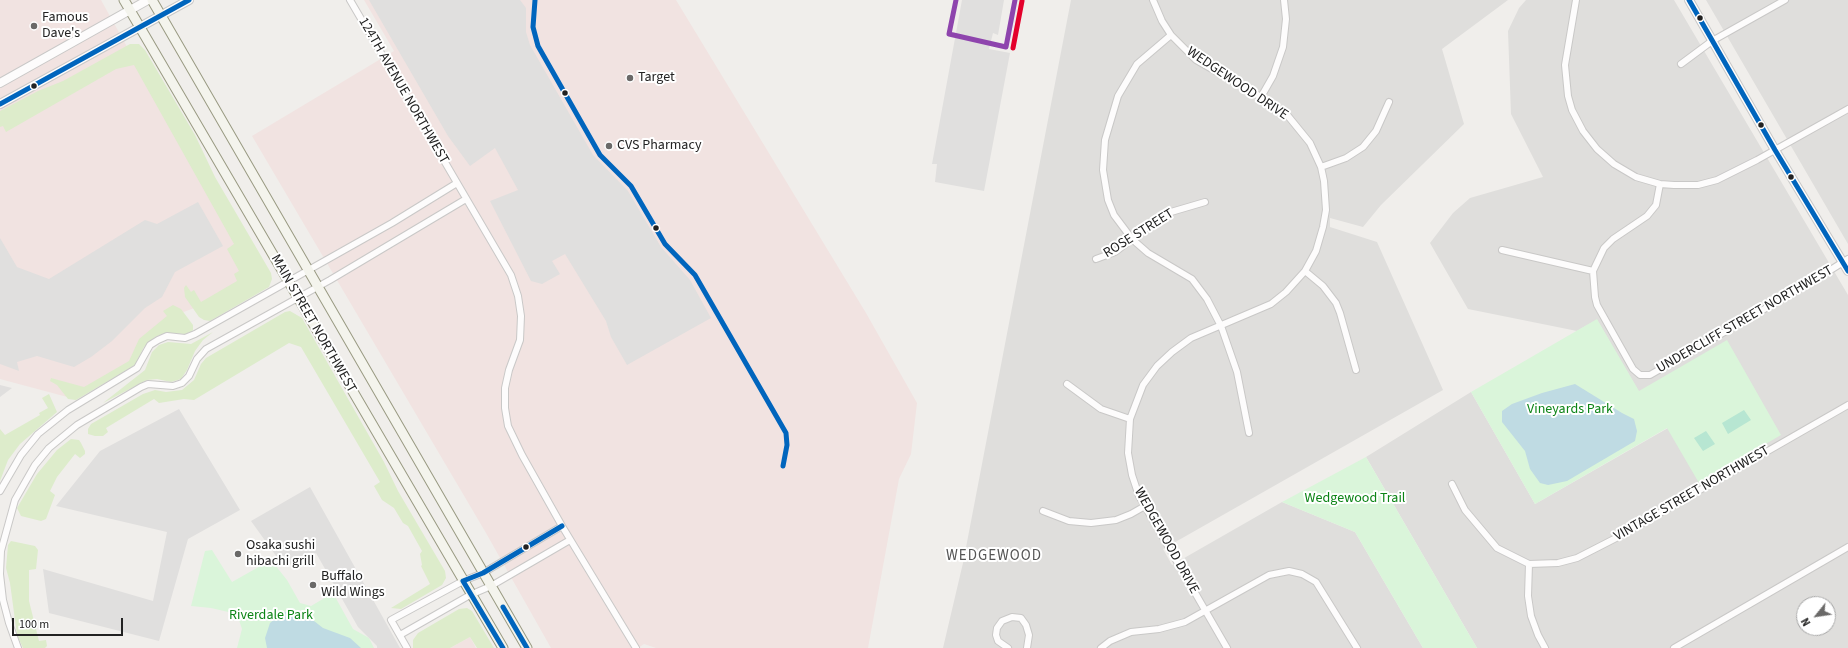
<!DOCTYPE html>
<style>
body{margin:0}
#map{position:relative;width:1848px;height:648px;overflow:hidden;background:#f0eeeb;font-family:"Source Sans 3",sans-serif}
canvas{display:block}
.north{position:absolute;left:1796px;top:596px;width:40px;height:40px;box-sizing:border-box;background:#fff;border:1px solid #a7a7a7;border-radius:50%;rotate:240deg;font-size:11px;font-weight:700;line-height:16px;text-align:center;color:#222}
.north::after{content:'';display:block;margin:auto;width:14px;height:18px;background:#6a6968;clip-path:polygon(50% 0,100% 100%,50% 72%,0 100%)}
.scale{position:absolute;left:12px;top:618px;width:111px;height:18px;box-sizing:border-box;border:2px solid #222;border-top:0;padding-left:5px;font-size:12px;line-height:14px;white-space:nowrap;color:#222;-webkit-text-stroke:3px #fff;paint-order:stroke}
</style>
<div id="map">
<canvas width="1848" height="648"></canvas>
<div class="north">N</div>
<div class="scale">100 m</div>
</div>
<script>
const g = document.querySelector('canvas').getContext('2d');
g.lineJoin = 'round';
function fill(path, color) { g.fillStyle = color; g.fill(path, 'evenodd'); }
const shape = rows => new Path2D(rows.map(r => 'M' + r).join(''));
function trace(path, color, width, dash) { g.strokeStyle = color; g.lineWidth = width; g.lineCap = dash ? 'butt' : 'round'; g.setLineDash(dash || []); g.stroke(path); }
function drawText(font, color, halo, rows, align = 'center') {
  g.font = font + ' "Source Sans 3",sans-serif'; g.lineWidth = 4; g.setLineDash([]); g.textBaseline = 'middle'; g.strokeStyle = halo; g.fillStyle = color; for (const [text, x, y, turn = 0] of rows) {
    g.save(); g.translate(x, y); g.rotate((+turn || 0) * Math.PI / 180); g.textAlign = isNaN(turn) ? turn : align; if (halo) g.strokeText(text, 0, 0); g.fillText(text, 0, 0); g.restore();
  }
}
fill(shape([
 [1071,0,1508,0,1442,49,1464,124,1381,205,1363,227,1330,218,1330,227,1377,242,1443,390,1163,549,1172,565,1282,502,1355,532,1423,648,943,648,963,563],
 [1526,0,1674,0,1848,295,1848,648,1477,648,1366,457,1471,392,1535,504,1668,428,1781,435,1638,391,1597,320,1577,331,1468,309,1430,243,1453,213,1470,198,1543,177,1511,114,1508,31,1519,8],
 [1804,604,1828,604,1828,628,1804,628],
 [1706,0,1848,0,1848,244]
]), '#dfdedc');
fill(shape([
 [0,0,101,0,254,275,197,307,173,316,140,340,130,363,71,398,0,379],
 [364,0,676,0,866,313,917,403,911,454,899,479,868,648,656,648,644,644,638,648,551,648,486,533,252,136,394,51],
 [470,637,476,648,450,648]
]), '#f1e3e1');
fill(shape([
 [130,44,139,44,145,50,195,135,215,177,271,273,272,279,269,287,210,321,204,320,199,317,185,297,184,288,186,285,191,292,194,290,201,302,237,281,234,274,239,271,227,249,234,244,134,65,116,69,6,132,3,126,0,127,0,111,38,91,63,81],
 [173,305,181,309,193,325,193,330,191,332,185,334,165,333,155,337,144,347,135,365,76,400,68,399,57,385,50,381,51,378,84,387,129,361,139,339,167,316,163,311],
 [290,311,302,318,384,462,398,491,445,571,446,578,442,585,401,609,391,608,430,584,421,566,422,565,420,554,422,551,408,526,403,523,394,508,382,500,374,486,380,482,301,347,289,343,194,400,184,399,159,403,154,399,106,428,108,432,103,436,95,436,88,434,88,429,91,424,143,394,155,390,166,392,182,390,194,380,201,364,206,358,285,312],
 [213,332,203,340,195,351,187,370,181,379,171,382,157,379,147,380,103,403,145,370,152,352,159,345,168,342,191,344],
 [49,394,57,412,20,444,8,460,0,481,0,429,5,435,40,415,39,413,48,408,42,398],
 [71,439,79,440,81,443,85,451,85,454,80,458,75,454,57,477,50,491,55,495,46,519,41,521,21,516,17,508,37,474,57,450],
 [11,541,35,546,38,550,36,569,29,570,29,601,39,641,46,640,47,646,45,648,23,648,17,635,10,583,6,568,8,545],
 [467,608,472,611,494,648,477,648,470,637,450,648,413,648,413,640,418,633,459,609]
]), '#ddeccb');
fill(shape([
 [1597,319,1639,391,1727,340,1781,435,1699,483,1667,428,1535,504,1471,392],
 [1366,457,1477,648,1423,648,1355,532,1282,502],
 [212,550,232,582,271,560,287,580,300,603,311,606,333,593,353,629,369,638,374,648,237,648,242,629,237,614,211,608,191,606,205,551]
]), '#daf5da');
fill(shape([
 [1744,410,1751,420,1728,434,1722,423],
 [1706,431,1715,444,1703,451,1694,438]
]), '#b7e6d2');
fill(shape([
 [369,0,520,0,526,8,526,32,530,45,593,155,628,191,661,247,690,280,711,318,627,365,611,337,606,321,565,254,552,261,560,274,542,284,531,281,490,201,518,190,495,148,470,166,448,136],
 [962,0,1004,0,998,35,993,33,989,49,1010,53,984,191,935,182,937,164,932,164],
 [198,202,223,246,175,272,162,297,145,308,112,341,91,357,74,367,37,356,17,362,19,371,0,364,0,238,17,267,49,279,145,220,157,224],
 [0,385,12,388,0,397],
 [179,409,240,510,188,539,159,641,49,613,43,569,153,601,167,532,56,506,100,451],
 [310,487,400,648,377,648,377,646,358,627,316,553,284,567,251,521]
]), '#e0dfde');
fill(shape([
 [1575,384,1622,413,1634,419,1637,431,1635,441,1567,481,1548,485,1540,483,1530,469,1525,451,1502,422,1502,411,1512,404,1542,393],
 [290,611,305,614,323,628,350,638,361,648,267,648,265,638,270,623,282,613]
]), '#bfdbe3');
const minor = shape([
 [350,0,511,275,518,296,521,316,520,340,509,370,505,388,505,408,508,426,522,455,562,526,636,648],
 [1153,0,1162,21,1171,35,1196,60,1261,97,1288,116,1310,143,1321,167,1324,181,1326,210,1323,227,1316,251,1305,271,1286,292,1271,304,1191,338,1172,352,1157,366,1143,385,1130,419,1128,453,1132,475,1139,496,1227,648],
 [1576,0,1565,65,1568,96,1572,110,1583,131,1597,149,1614,164,1636,177,1660,184,1674,185,1698,185,1717,180,1757,160,1848,109],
 [1171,35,1137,64,1118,96,1105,140,1103,170,1108,200,1114,215,1132,239,1148,253,1192,279,1207,299,1221,326,1237,372,1249,433],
 [1681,64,1712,41,1785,0],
 [1261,97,1273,76,1283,47,1286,19,1284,0],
 [1321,167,1346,158,1363,147,1376,131,1389,102],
 [1660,184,1656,205,1647,216,1613,239,1604,248,1593,271,1595,297,1597,305,1633,369,1640,375,1650,375,1813,281,1848,259],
 [1502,250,1593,271],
 [1096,259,1115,252,1153,223,1171,212,1205,202],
 [1305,271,1323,286,1336,303,1340,313,1356,370],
 [1067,384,1101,409,1130,419],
 [1452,484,1465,510,1497,548,1529,564,1528,596,1531,616,1538,635,1545,648],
 [0,491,21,455,38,434,68,410,137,368,150,345,158,340,167,336,185,338,195,334,392,223,457,183],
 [1043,511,1069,521,1091,523,1116,520,1131,514,1145,506],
 [1529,564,1558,563,1577,558,1618,537,1848,405],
 [400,635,470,595,491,586,570,540],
 [18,648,9,623,3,600,0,574,1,551,15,500,35,465,49,448,77,425,141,387,148,384,173,386,182,383,189,376,197,359,206,349,330,280,466,199],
 [407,648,391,620,463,581,483,573,562,526],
 [1008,648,998,641,996,635,997,628,1002,621,1012,617,1021,618,1026,625,1029,635,1027,648],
 [1101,648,1110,641,1131,632,1159,629,1185,622,1269,575,1289,571,1302,574,1316,582,1357,648],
 [1674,648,1848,547]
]);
const tertiary = shape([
 [1689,0,1775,150,1848,271],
 [0,83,148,0],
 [0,104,189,0]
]);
const secondary = shape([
 [124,0,503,648],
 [152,0,527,648]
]);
trace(minor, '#c9c8c7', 8);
trace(tertiary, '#c9c8c7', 10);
trace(secondary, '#999a82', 11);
trace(minor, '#fdfcfc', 6);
trace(tertiary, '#fdfcfc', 8);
trace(secondary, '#f4f4ed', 9);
trace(shape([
 [535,0,533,27,538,46,600,155,631,186,665,244,695,275,786,433,787,445,783,466],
 [1689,0,1775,150,1848,271],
 [0,104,189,0],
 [503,607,527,648],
 [503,648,463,581,483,573,562,526]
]), '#0065bd', 5);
trace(shape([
 [956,0,949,34,1006,47,1015,0]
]), '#8e44ad', 5);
trace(shape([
 [1013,48,1022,1]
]), '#e4002b', 5);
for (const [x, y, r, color] of [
 [1700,18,3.5,"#222"],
 [34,26,4,"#6a6968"],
 [630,78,4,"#6a6968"],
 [34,86,3.5,"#222"],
 [565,93,3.5,"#222"],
 [1761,125,3.5,"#222"],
 [609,146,4,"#6a6968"],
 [1791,177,3.5,"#222"],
 [656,228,3.5,"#222"],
 [526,547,3.5,"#222"],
 [238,554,4,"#6a6968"],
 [313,585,4,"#6a6968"]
]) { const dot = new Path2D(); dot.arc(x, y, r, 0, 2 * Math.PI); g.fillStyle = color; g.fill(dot); trace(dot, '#fff', 1.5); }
drawText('14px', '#222', '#fff', [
 ["Famous",42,18],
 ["Dave's",42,34],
 ["Target",638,78],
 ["CVS Pharmacy",617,146],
 ["Osaka sushi",246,546],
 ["hibachi grill",246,562],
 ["Buffalo",321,577],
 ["Wild Wings",321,593]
], 'left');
drawText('14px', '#222', '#fff', [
 ["WEDGEWOOD DRIVE",1237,84,34],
 ["124TH AVENUE NORTHWEST",403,91,60],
 ["ROSE STREET",1139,234,-32],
 ["UNDERCLIFF STREET NORTHWEST",1745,320,-30],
 ["MAIN STREET NORTHWEST",313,324,60],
 ["VINTAGE STREET NORTHWEST",1692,494,-30],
 ["WEDGEWOOD DRIVE",1166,541,61]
]);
drawText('14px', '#0c8416', '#fff', [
 ["Vineyards Park",1570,410],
 ["Wedgewood Trail",1355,499],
 ["Riverdale Park",271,616]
]);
g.letterSpacing = '1px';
drawText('15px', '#555', '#fff', [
 ["WEDGEWOOD",994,557]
]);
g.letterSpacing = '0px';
</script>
